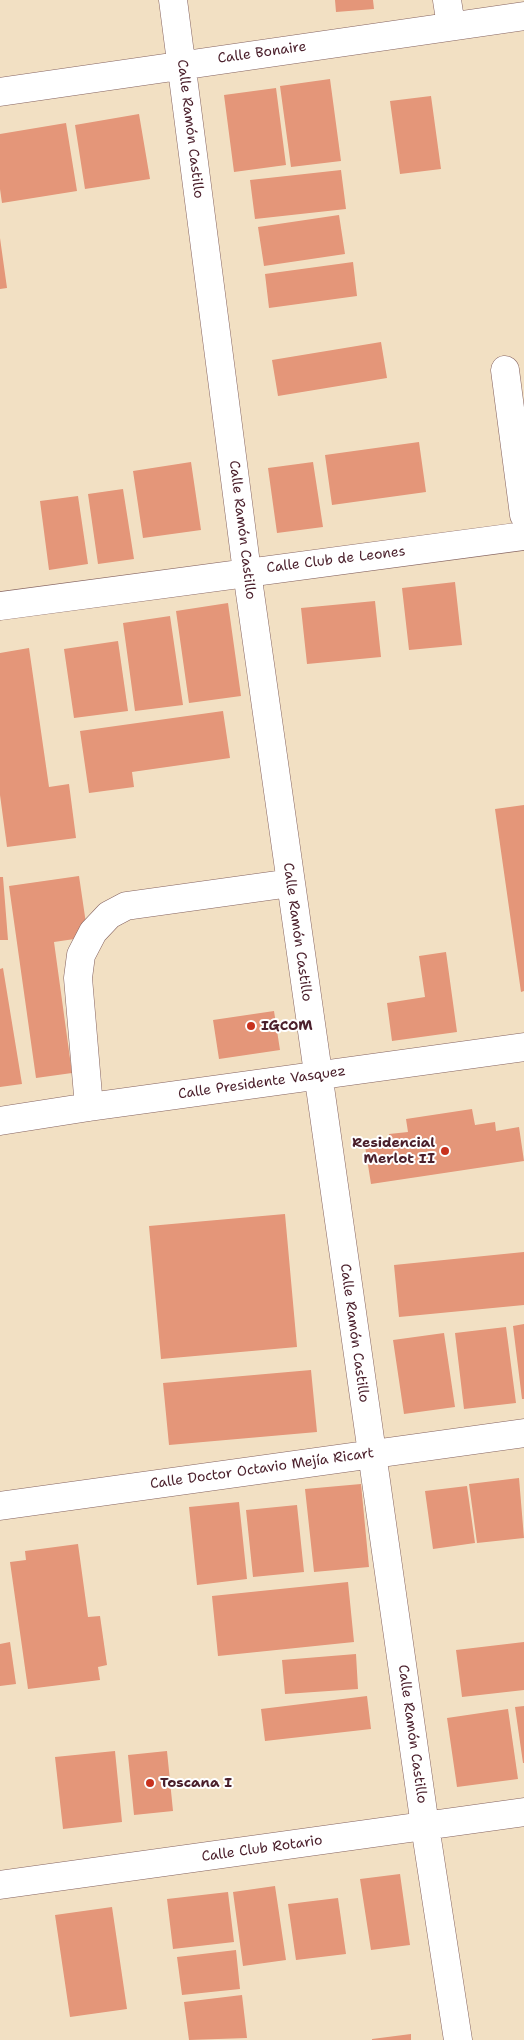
<!DOCTYPE html>
<meta charset="utf-8">
<style>
body{margin:0}
canvas{display:block;background:#f2e0c3}
</style>
<canvas width="524" height="2040"></canvas>
<script>
const g = document.querySelector('canvas').getContext('2d');
g.lineJoin = 'round';
function fill(path, color) { g.fillStyle = color; g.fill(path, 'evenodd'); }
const shape = rows => new Path2D(rows.map(r => 'M' + r).join(''));
function trace(path, color, width, dash) { g.strokeStyle = color; g.lineWidth = width; g.lineCap = dash ? 'butt' : 'round'; g.setLineDash(dash || []); g.stroke(path); }
function drawText(font, color, halo, rows, align = 'center') {
  g.font = font + ' "Shantell Sans",sans-serif'; g.lineWidth = 4; g.setLineDash([]); g.textBaseline = 'middle'; g.strokeStyle = halo; g.fillStyle = color; for (const [text, x, y, turn = 0] of rows) {
    g.save(); g.translate(x, y); g.rotate((+turn || 0) * Math.PI / 180); g.textAlign = isNaN(turn) ? turn : align; if (halo) g.strokeText(text, 0, 0); g.fillText(text, 0, 0); g.restore();
  }
}
fill(shape([
 [335,0,373,0,374,9,336,12],
 [330,79,341,161,291,167,280,86],
 [276,88,286,165,234,172,224,95],
 [431,96,441,169,400,174,390,101],
 [139,114,150,179,85,189,75,125],
 [66,123,77,191,2,203,0,189,0,134],
 [341,170,346,209,255,219,250,180],
 [339,215,345,254,264,266,258,227],
 [0,238,7,288,0,289],
 [353,262,357,296,269,308,265,274],
 [381,342,387,378,278,396,272,360],
 [419,442,426,492,332,505,325,455],
 [191,462,201,530,143,538,133,471],
 [313,462,323,527,277,533,268,468],
 [123,489,134,559,98,564,88,494],
 [78,496,88,564,49,570,40,501],
 [455,582,462,645,409,650,402,588],
 [375,601,381,657,307,664,301,608],
 [228,603,241,696,189,703,176,611],
 [170,616,183,705,135,711,123,623],
 [118,641,128,711,74,718,64,649],
 [29,648,49,787,69,784,76,838,7,847,0,795,0,653],
 [223,711,230,758,132,772,134,787,89,793,80,731],
 [524,805,524,991,521,992,495,809],
 [79,876,88,937,54,942,72,1073,36,1078,9,886],
 [0,877,3,877,8,940,0,940],
 [446,952,457,1032,392,1041,387,1003,425,997,419,956],
 [3,968,22,1084,0,1087,0,969],
 [274,1011,280,1050,219,1059,213,1020],
 [472,1109,475,1125,495,1122,496,1131,519,1127,524,1161,371,1184,365,1146,390,1142,389,1134,408,1132,406,1119],
 [285,1214,297,1347,161,1359,149,1226],
 [524,1252,524,1305,399,1317,394,1265],
 [524,1324,524,1399,522,1399,513,1326],
 [506,1327,516,1403,464,1409,455,1333],
 [444,1333,455,1407,404,1414,393,1340],
 [311,1370,317,1432,169,1445,163,1383],
 [519,1478,524,1538,477,1543,469,1484],
 [361,1484,369,1567,314,1572,305,1489],
 [467,1486,475,1543,433,1549,425,1491],
 [239,1502,247,1579,197,1585,189,1507],
 [297,1505,304,1572,253,1577,246,1510],
 [78,1544,88,1617,100,1616,107,1665,98,1667,100,1680,28,1689,10,1562,26,1560,25,1551],
 [348,1582,354,1642,218,1656,212,1596],
 [10,1642,16,1684,0,1686,0,1644],
 [524,1642,524,1690,462,1697,456,1650],
 [356,1654,358,1689,285,1694,282,1660],
 [367,1696,371,1729,265,1741,261,1709],
 [524,1706,524,1763,523,1763,515,1707],
 [508,1709,518,1779,457,1787,447,1718],
 [115,1751,122,1822,63,1829,55,1757],
 [167,1751,173,1811,134,1815,128,1755],
 [400,1874,410,1945,371,1950,360,1879],
 [275,1886,286,1960,243,1966,233,1892],
 [228,1892,234,1942,173,1949,167,1899],
 [338,1898,346,1954,296,1960,288,1904],
 [112,1907,127,2009,70,2017,55,1915],
 [236,1950,240,1989,182,1995,177,1957],
 [242,1995,247,2038,189,2040,184,2002],
 [411,2034,411,2040,372,2040,372,2039]
]), '#e49679');
const minor = shape([
 [173,0,247,572,291,883,425,1826,458,2040],
 [447,0,451,26],
 [0,92,524,16],
 [505,370,524,515],
 [0,606,524,536],
 [89,1107,78,978,81,955,93,932,109,915,126,906,291,883],
 [0,1121,89,1107,524,1047],
 [0,1506,524,1433],
 [0,1885,524,1812]
]);
trace(minor, '#856360', 29);
trace(minor, '#fff', 28);
for (const [x, y, r, color] of [
 [251,1026,5,"#c8321e"],
 [445,1151,5,"#c8321e"],
 [150,1783,5,"#c8321e"]
]) { const dot = new Path2D(); dot.arc(x, y, r, 0, 2 * Math.PI); g.fillStyle = color; g.fill(dot); trace(dot, '#fff', 2); }
drawText('14px', '#4a1f2b', '#fff', [
 ["Calle Bonaire",262,53,-8],
 ["Calle Ramón Castillo",190,129,83],
 ["Calle Ramón Castillo",242,530,83],
 ["Calle Club de Leones",336,560,-7],
 ["Calle Ramón Castillo",297,932,82],
 ["Calle Presidente Vasquez",262,1083,-8],
 ["Calle Ramón Castillo",354,1333,82],
 ["Calle Doctor Octavio Mejía Ricart",262,1469,-8],
 ["Calle Ramón Castillo",412,1734,82],
 ["Calle Club Rotario",262,1849,-8]
]);
drawText('bold 14px', '#4a1f2b', '#fff', [
 ["IGCOM",261,1026],
 ["Residencial",435,1143,"right"],
 ["Merlot II",435,1159,"right"],
 ["Toscana I",160,1783]
], 'left');
</script>
